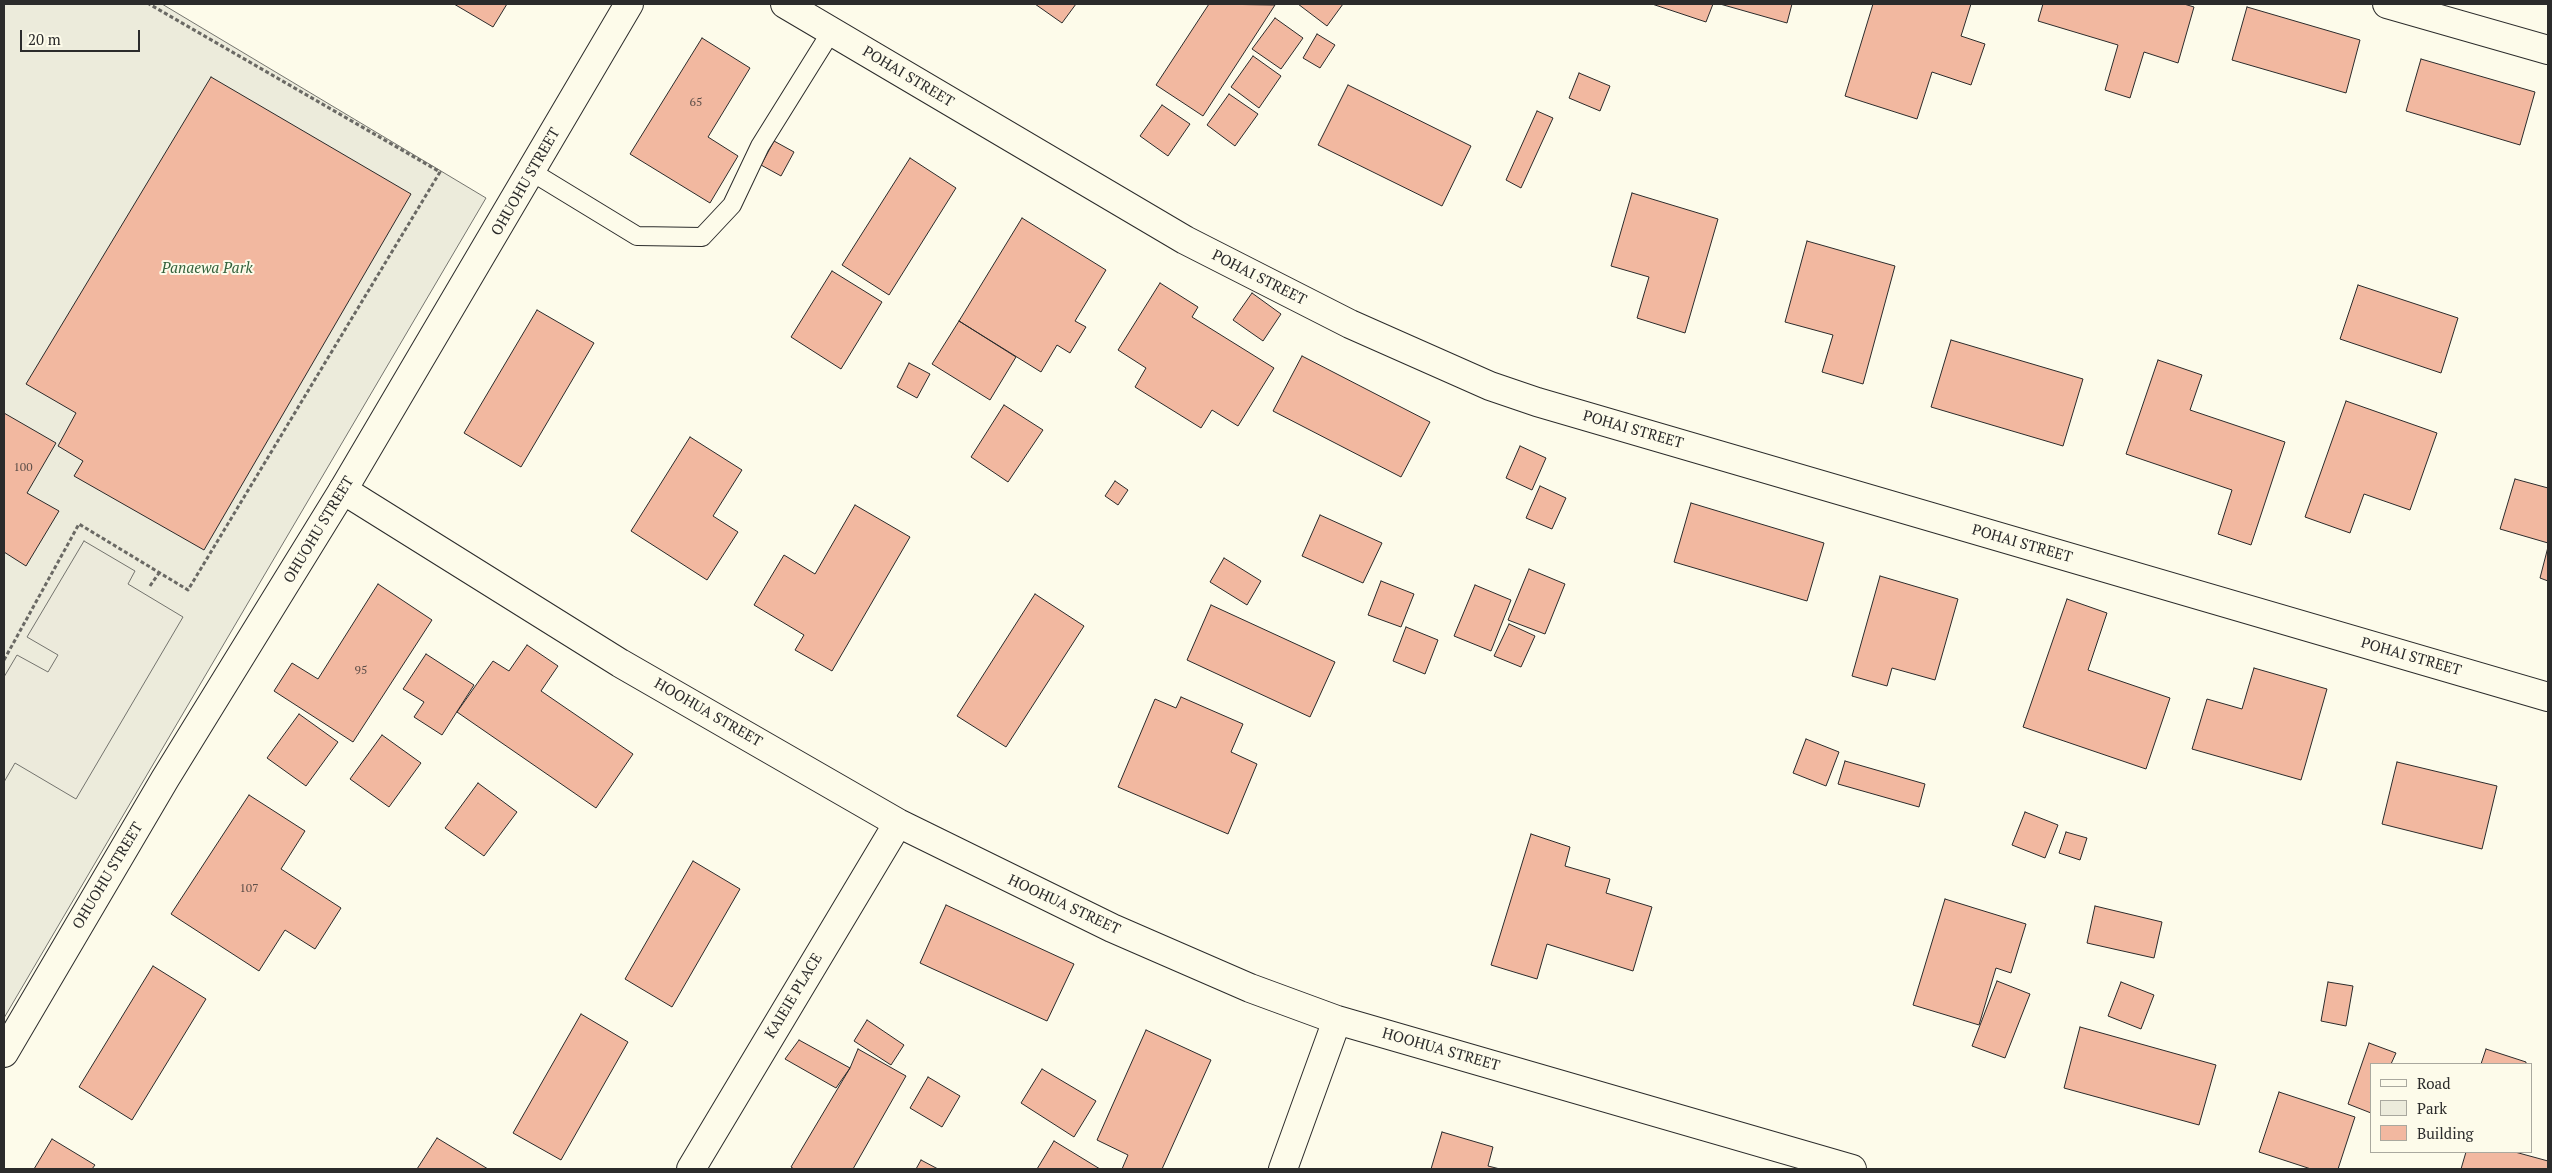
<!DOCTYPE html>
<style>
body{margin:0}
#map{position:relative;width:2552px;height:1173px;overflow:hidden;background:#fdfbea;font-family:"PT Serif",serif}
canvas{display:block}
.frame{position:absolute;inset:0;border:5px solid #2b2b2b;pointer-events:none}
.legend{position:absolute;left:2370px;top:1063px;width:162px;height:90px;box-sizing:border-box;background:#fdfbea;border:1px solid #a9a89e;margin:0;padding:6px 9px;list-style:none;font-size:15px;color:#2b2b2b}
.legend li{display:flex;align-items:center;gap:10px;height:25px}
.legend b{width:25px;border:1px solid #a9a89e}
.scale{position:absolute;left:20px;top:30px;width:120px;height:22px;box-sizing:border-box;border:2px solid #2b2b2b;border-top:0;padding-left:6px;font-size:15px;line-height:18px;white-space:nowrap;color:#2b2b2b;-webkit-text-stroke:4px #fdfbea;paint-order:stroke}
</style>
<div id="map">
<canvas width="2552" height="1173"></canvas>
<div class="frame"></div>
<ul class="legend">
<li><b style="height:6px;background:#fdfbea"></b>Road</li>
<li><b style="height:14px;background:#ecebdb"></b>Park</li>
<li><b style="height:14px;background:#f2b8a0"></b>Building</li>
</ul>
<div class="scale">20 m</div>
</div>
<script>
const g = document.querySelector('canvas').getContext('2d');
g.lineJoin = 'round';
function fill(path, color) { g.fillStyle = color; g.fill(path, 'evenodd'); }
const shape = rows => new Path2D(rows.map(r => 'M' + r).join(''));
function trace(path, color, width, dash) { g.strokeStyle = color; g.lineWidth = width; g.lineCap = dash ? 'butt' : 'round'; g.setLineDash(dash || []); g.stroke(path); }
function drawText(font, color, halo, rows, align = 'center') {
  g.font = font + ' "PT Serif",serif'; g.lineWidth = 4; g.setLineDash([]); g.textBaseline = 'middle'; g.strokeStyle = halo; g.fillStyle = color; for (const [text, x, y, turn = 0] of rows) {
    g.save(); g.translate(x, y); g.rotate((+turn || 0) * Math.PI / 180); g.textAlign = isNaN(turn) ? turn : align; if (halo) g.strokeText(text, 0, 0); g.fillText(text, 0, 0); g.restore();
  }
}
const green = shape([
 [4,4,162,4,486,198,4,1018,4,4]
]);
fill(green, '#ecebdb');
trace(green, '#74746e', 1);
const parking = shape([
 [84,541,135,571,128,584,183,617,76,799,15,763,4,782,4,677,17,655,48,672,58,655,27,637,84,541]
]);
fill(parking, '#eceadb');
trace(parking, '#74746e', 1);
const building = shape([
 [454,4,507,4,493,27,454,4],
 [1035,4,1076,4,1062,23,1035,4],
 [1209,4,1275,5,1203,116,1156,85,1209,4],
 [1298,4,1343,4,1327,26,1298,4],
 [1652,4,1713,4,1706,22,1652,4],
 [1720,4,1792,4,1787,23,1720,4],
 [1873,4,1971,4,1961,36,1985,44,1971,85,1932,72,1917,119,1845,96,1873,4],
 [2043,4,2184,4,2194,7,2178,63,2144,52,2130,98,2105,90,2118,45,2038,21,2043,4],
 [2247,7,2360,40,2346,93,2232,60,2247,7],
 [1275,18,1303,38,1281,69,1252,49,1275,18],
 [1317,34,1335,45,1320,68,1303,58,1317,34],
 [702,38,750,68,708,137,738,156,710,203,630,154,702,38],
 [1253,56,1281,76,1259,108,1231,87,1253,56],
 [2421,59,2535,92,2520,145,2406,111,2421,59],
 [1579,73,1610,86,1600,111,1569,98,1579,73],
 [211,77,411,194,204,550,74,476,83,461,58,446,76,413,26,384,211,77],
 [1348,85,1471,146,1442,206,1318,145,1348,85],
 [1229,94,1258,114,1235,146,1207,125,1229,94],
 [1162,105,1190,124,1168,156,1140,136,1162,105],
 [1537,111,1553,118,1521,188,1506,180,1537,111],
 [774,141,794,152,781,176,761,165,774,141],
 [910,158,956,188,889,295,842,265,910,158],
 [1632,193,1718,219,1685,333,1637,318,1649,277,1611,266,1632,193],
 [1022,218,1106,270,1075,321,1086,327,1070,353,1057,345,1041,372,959,321,1022,218],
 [1807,241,1895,266,1863,384,1822,372,1833,335,1785,322,1807,241],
 [832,271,882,302,841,369,791,337,832,271],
 [1160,283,1198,307,1192,317,1274,368,1238,426,1212,410,1201,428,1135,387,1146,368,1118,350,1160,283],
 [2358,285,2458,318,2441,373,2340,339,2358,285],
 [1252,293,1281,314,1263,341,1233,320,1252,293],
 [537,310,594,343,521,467,464,433,537,310],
 [959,321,1016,357,990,400,932,364,959,321],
 [1951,340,2083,379,2063,446,1931,407,1951,340],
 [1302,356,1430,422,1401,477,1273,411,1302,356],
 [2158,360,2202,375,2190,410,2285,442,2251,545,2218,534,2232,490,2126,454,2158,360],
 [909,363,930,374,917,398,897,387,909,363],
 [2346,401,2437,433,2410,510,2364,494,2350,533,2305,517,2346,401],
 [1004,405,1043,430,1008,482,971,457,1004,405],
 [4,413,56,443,27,493,59,511,26,566,4,552,4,413],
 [690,437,742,470,713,516,738,532,707,580,631,531,690,437],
 [1520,446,1546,458,1532,490,1506,478,1520,446],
 [2515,479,2548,488,2548,543,2500,529,2515,479],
 [1115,481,1128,490,1118,505,1105,496,1115,481],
 [1540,486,1566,498,1552,529,1526,518,1540,486],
 [1691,503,1824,543,1807,601,1674,562,1691,503],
 [855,505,910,537,832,671,795,650,804,635,754,605,784,555,815,574,855,505],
 [1320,515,1382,543,1363,583,1302,556,1320,515],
 [2548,547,2548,581,2540,578,2548,547],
 [1224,558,1261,581,1247,605,1210,582,1224,558],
 [1529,569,1565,584,1545,634,1508,620,1529,569],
 [1880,576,1958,599,1935,680,1892,668,1887,686,1852,676,1880,576],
 [1381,581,1414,594,1401,627,1368,615,1381,581],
 [378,584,432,620,353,742,274,691,292,663,318,679,378,584],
 [1475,585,1511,600,1491,651,1454,636,1475,585],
 [1035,594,1084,626,1006,747,957,716,1035,594],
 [2067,599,2107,613,2088,670,2170,698,2146,769,2023,727,2067,599],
 [1211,605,1335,662,1310,717,1187,660,1211,605],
 [1509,624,1535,636,1521,667,1494,656,1509,624],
 [1406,627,1438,640,1425,674,1393,661,1406,627],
 [527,645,558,666,541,691,633,754,596,808,457,712,493,661,509,671,527,645],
 [426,654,474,685,442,735,414,717,424,702,403,689,426,654],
 [2254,668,2327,689,2301,780,2192,749,2207,699,2242,709,2254,668],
 [1181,697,1243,724,1231,752,1257,764,1228,834,1118,787,1155,699,1176,708,1181,697],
 [299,714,338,742,306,786,267,758,299,714],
 [382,735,421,763,389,807,350,779,382,735],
 [1806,739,1839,752,1826,786,1793,773,1806,739],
 [1845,761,1925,784,1919,807,1838,784,1845,761],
 [2397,762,2497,786,2482,849,2382,824,2397,762],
 [478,783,517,812,484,856,445,828,478,783],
 [249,795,305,831,281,869,341,908,315,949,285,930,259,971,171,914,249,795],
 [2025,812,2058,825,2045,858,2012,845,2025,812],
 [2066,832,2087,838,2080,860,2059,853,2066,832],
 [1531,834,1570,847,1565,866,1610,879,1606,893,1652,907,1633,971,1547,944,1537,979,1491,965,1531,834],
 [693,861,740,889,672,1007,625,979,693,861],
 [1945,899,2026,924,2011,973,1996,968,1979,1025,1913,1005,1945,899],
 [946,905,1074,964,1047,1021,920,963,946,905],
 [2095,906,2162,922,2154,958,2087,943,2095,906],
 [153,966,206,999,132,1120,79,1087,153,966],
 [1997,981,2030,994,2005,1058,1972,1046,1997,981],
 [2121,982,2154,995,2141,1029,2108,1016,2121,982],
 [2328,982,2353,986,2346,1026,2321,1021,2328,982],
 [581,1014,628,1042,561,1160,513,1133,581,1014],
 [867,1020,904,1045,891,1065,854,1041,867,1020],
 [2080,1027,2216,1065,2199,1125,2064,1088,2080,1027],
 [1146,1030,1211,1060,1162,1169,1122,1169,1128,1155,1097,1140,1146,1030],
 [799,1040,850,1068,836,1088,785,1059,799,1040],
 [2369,1043,2396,1053,2391,1064,2371,1064,2371,1113,2348,1104,2369,1043],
 [858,1049,906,1076,853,1169,794,1169,791,1167,850,1068,858,1049],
 [2486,1049,2526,1062,2526,1064,2481,1064,2486,1049],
 [1042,1069,1096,1101,1074,1137,1021,1103,1042,1069],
 [928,1077,960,1096,942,1127,910,1108,928,1077],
 [2279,1092,2355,1117,2338,1169,2311,1169,2259,1152,2279,1092],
 [1442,1132,1493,1147,1488,1166,1500,1169,1431,1169,1442,1132],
 [437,1138,488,1169,417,1169,437,1138],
 [52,1139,95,1165,92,1169,34,1169,52,1139],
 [1054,1141,1100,1169,1037,1169,1054,1141],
 [2466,1152,2515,1152,2548,1161,2548,1169,2461,1169,2466,1152],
 [921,1160,938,1169,916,1169,921,1160]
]);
fill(building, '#f2b8a0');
trace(building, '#2b2b2b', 1);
const lane = shape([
 [532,172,637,236,702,237,732,205,760,146,831,32]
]);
const street = shape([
 [785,4,1185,240,1350,324,1490,386,1537,402,2548,697],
 [2387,4,2548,50],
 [343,490,620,663,898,823,1112,928,1250,988,1337,1020,1852,1169],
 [691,1169,898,823],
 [1283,1169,1337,1020]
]);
const secondary = shape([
 [4,1053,165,779,343,490,629,4]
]);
trace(lane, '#2b2b2b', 20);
trace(street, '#2b2b2b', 30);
trace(secondary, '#2b2b2b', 30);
trace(shape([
 [150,586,159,573],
 [4,660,79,524,188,590,440,172,149,4]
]), '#6a6964', 3, [4, 2.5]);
trace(lane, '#fdfbea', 18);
trace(street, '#fdfbea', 28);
trace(secondary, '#fdfbea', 28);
drawText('12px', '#5d4e48', null, [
 ["65",696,103],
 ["100",23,468],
 ["95",361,671],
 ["107",249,889]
]);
drawText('15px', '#2b2b2b', '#fdfbea', [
 ["POHAI STREET",908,77,31],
 ["OHUOHU STREET",526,182,-60],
 ["POHAI STREET",1259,278,27],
 ["POHAI STREET",1633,430,16],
 ["OHUOHU STREET",319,530,-59],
 ["POHAI STREET",2022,544,16],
 ["POHAI STREET",2411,657,16],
 ["HOOHUA STREET",708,713,30],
 ["OHUOHU STREET",108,876,-59],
 ["HOOHUA STREET",1064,905,25],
 ["KAIEIE PLACE",794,996,-59],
 ["HOOHUA STREET",1441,1050,16]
]);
drawText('italic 15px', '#34623c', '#fdfbea', [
 ["Panaewa Park",207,269]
]);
</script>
